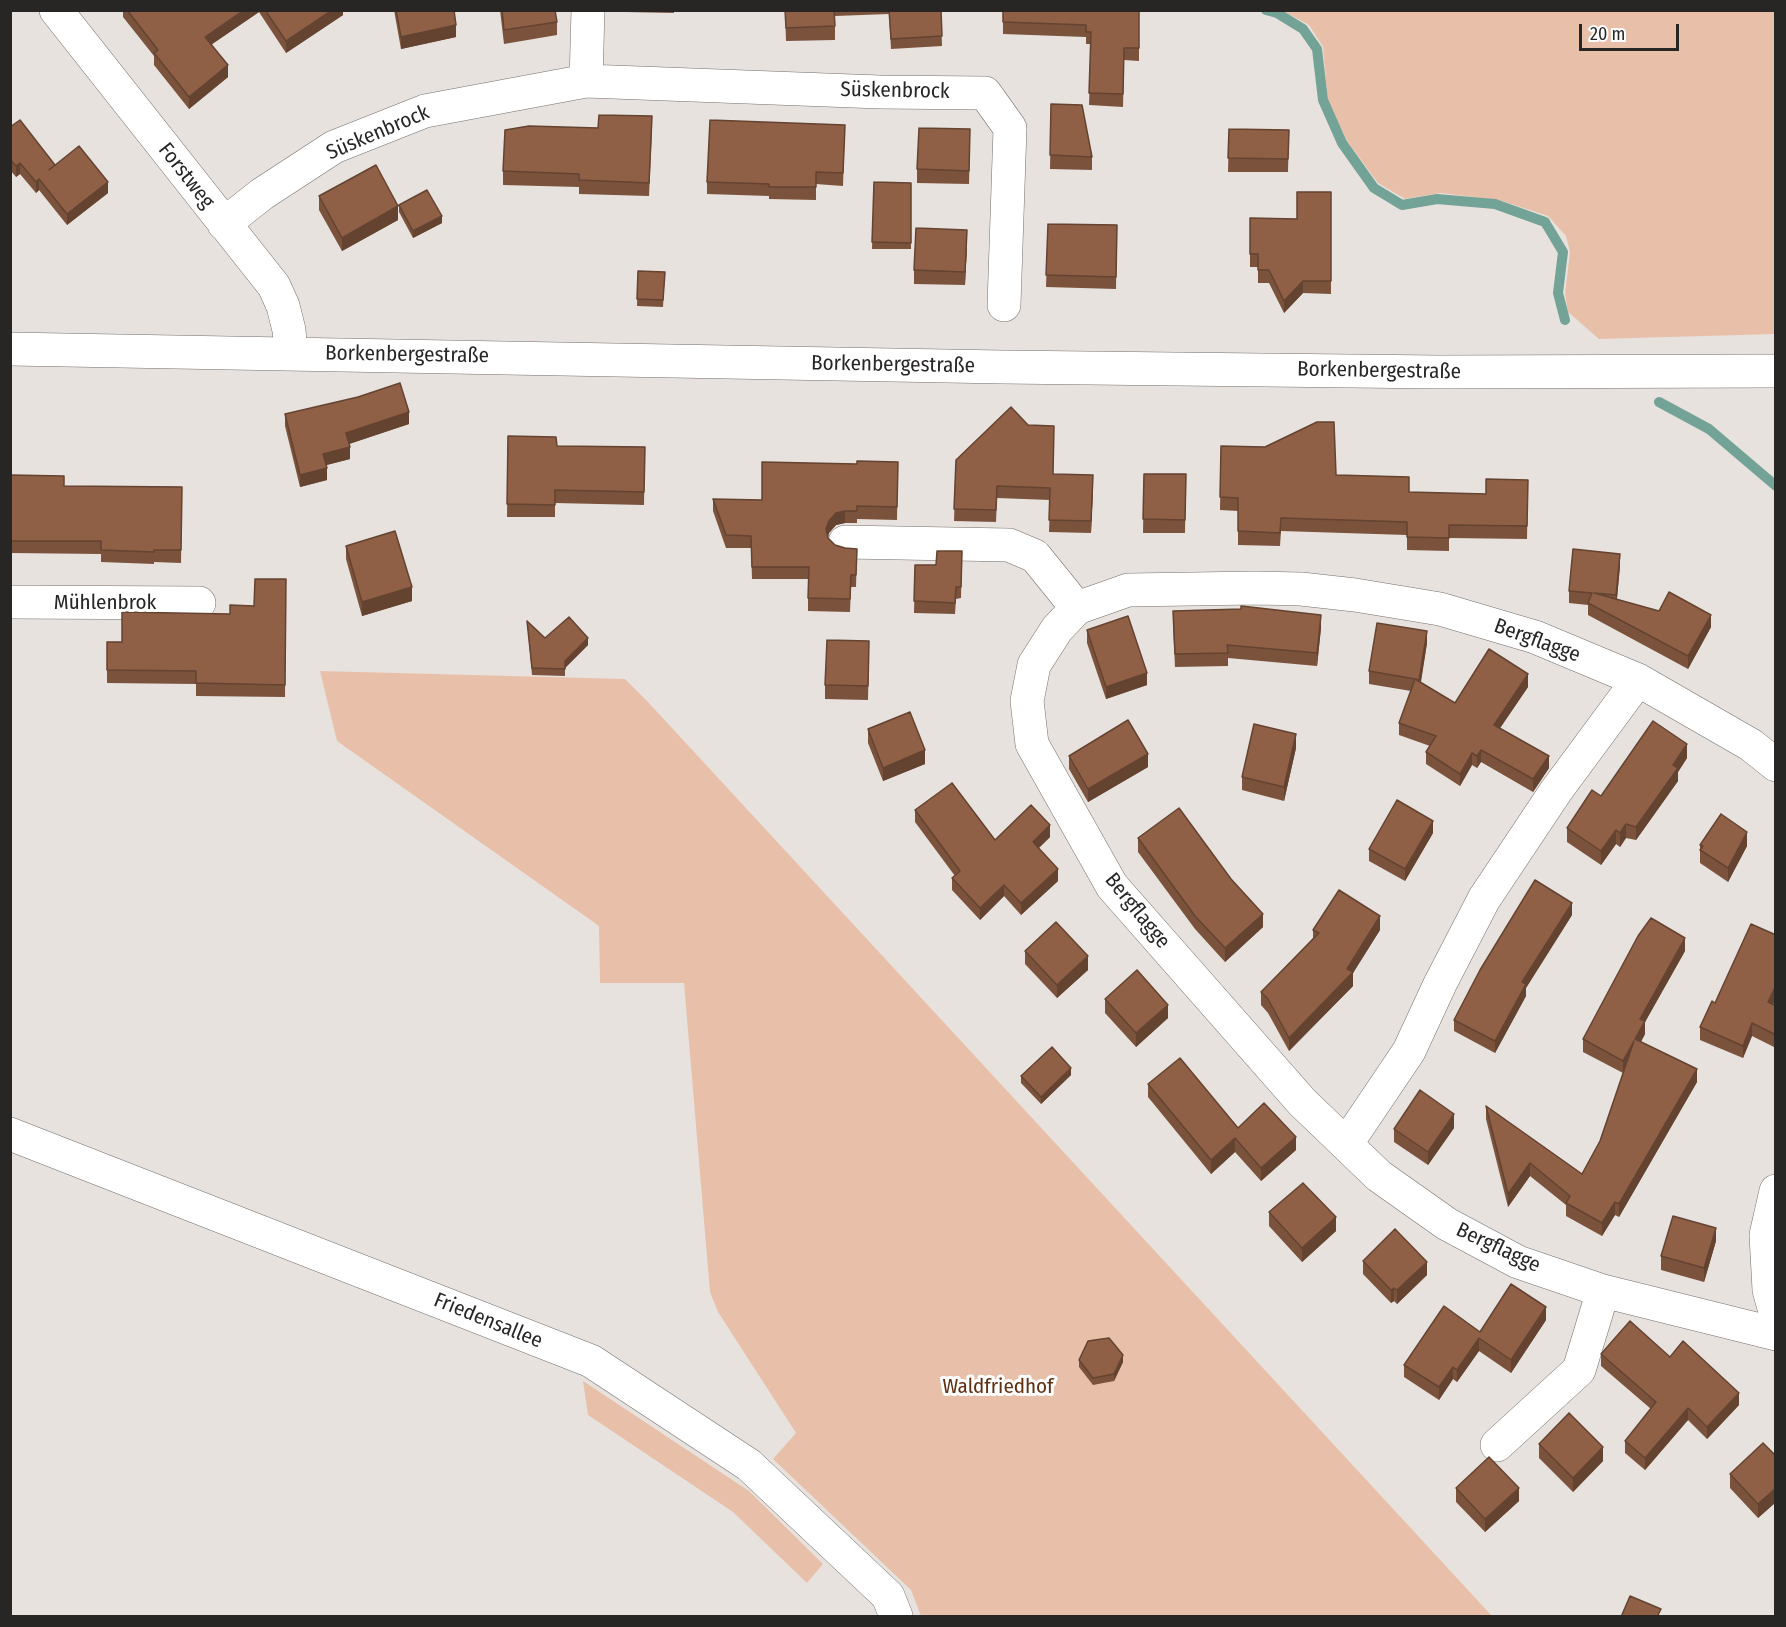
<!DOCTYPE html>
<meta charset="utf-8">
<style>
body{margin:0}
#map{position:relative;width:1786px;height:1627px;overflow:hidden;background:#e8e2de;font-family:"Fira Sans Condensed",sans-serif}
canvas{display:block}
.frame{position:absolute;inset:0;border:12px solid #282625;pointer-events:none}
.scale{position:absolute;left:1579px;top:24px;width:100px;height:27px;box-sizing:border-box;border:3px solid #282625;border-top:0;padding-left:8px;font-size:18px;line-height:21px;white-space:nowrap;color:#282625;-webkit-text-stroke:4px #fff;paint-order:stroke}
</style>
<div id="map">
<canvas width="1786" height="1627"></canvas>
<div class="frame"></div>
<div class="scale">20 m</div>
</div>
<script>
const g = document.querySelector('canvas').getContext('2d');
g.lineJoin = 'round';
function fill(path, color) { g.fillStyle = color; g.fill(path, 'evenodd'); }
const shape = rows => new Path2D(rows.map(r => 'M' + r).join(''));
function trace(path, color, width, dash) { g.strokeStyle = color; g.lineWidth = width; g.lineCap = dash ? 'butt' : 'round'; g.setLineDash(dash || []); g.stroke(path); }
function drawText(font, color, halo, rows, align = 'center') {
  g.font = font + ' "Fira Sans Condensed",sans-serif'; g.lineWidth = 6; g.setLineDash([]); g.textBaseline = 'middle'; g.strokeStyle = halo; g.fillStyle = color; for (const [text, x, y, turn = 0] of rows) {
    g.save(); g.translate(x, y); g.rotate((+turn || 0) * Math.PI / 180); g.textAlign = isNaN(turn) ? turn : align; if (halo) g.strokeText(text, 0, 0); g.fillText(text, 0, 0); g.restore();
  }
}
fill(shape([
 [1283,11,1775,11,1775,334,1599,339,1568,312,1565,294,1570,252,1566,236,1548,216,1499,200,1440,193,1405,199,1378,183,1347,141,1328,103,1323,47,1309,25],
 [320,671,625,679,648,702,1492,1616,921,1616,911,1590,773,1459,796,1433,718,1312,710,1292,684,983,600,983,599,926,337,741],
 [583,1381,749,1491,823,1564,807,1583,733,1512,588,1415]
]), '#e8c0aa');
trace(shape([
 [1266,10,1277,13,1303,29,1317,49,1323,100,1342,143,1374,188,1402,205,1437,199,1495,204,1545,222,1563,252,1558,293,1565,320],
 [1659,402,1709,429,1776,486]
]), '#73a297', 10);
const minor = shape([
 [56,10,274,286,283,306,289,330,291,353],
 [586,81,588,10],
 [224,224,262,194,334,147,425,111,586,81,880,92,985,93,1010,128,1004,305],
 [10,349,1002,367,1438,372,1776,371],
 [845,542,1009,545,1035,556,1077,608],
 [10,602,199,603],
 [1776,765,1751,745,1638,680,1535,637,1440,609,1355,595,1301,589,1256,588,1128,590,1077,608,1057,629,1034,665,1027,701,1032,744,1112,886,1302,1102,1379,1176,1447,1224,1518,1262,1603,1291,1776,1334],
 [10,1134,591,1361,749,1465,888,1596,896,1616],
 [1347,1143,1409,1051,1440,984,1484,899,1556,791,1638,680],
 [1776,1191,1766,1235,1769,1290,1776,1315],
 [1497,1445,1579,1370,1603,1291]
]);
trace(minor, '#756f6c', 34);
trace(minor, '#fff', 33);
fill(shape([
 [123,10,343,10,343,15,286,53,259,12,212,44,228,77,189,109,154,65,154,56,123,17],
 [394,10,454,10,456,37,401,49],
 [500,10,555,10,557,22,557,35,504,44],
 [624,10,674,10,674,13,624,12],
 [785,10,941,10,942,46,891,49,889,14,835,16,835,40,786,41],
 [1003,10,1139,10,1139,61,1124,60,1123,107,1089,105,1091,44,1086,44,1086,37,1003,34],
 [1051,104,1092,157,1092,170,1050,169],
 [845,125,843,186,816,184,816,200,769,199,769,196,707,194,707,182],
 [10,127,55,165,108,193,67,225,39,190,36,193,20,174,16,177,10,170],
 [1229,129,1289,130,1288,172,1228,172],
 [652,130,649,196,579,194,579,187,503,185,503,171],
 [970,143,969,184,917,183,917,169],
 [874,182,911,183,911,249,872,249],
 [1331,192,1331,294,1303,293,1284,313,1269,283,1258,283,1258,267,1250,267,1250,218,1297,219],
 [319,196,398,220,342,251,319,210],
 [399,205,442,223,413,238,399,212],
 [1048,224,1117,225,1116,289,1046,287],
 [967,244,965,285,914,284,914,270],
 [638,271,665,272,663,307,637,306],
 [285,414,409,424,349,444,350,459,326,465,327,480,300,487,285,426],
 [508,436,557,446,645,447,644,505,555,503,555,517,507,517],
 [1221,446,1265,447,1336,475,1409,492,1486,494,1528,480,1527,539,1449,538,1449,551,1407,550,1407,535,1281,531,1280,546,1238,545,1238,511,1220,510],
 [956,460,1053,474,1093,488,1091,533,1049,532,1050,500,997,498,996,522,954,521],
 [898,462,897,520,857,519,857,523,845,523,836,525,829,533,828,538,835,545,845,548,857,549,856,587,851,587,850,612,808,611,808,579,752,579,751,548,726,548,713,511,713,499,762,500,857,464],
 [1144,474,1186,474,1185,533,1143,533],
 [10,475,64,486,182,487,181,563,154,562,154,564,101,562,101,554,10,553],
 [346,546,412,601,362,616,346,559],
 [962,551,961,598,956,599,955,614,914,613,915,565,936,565],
 [1620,566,1617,599,1711,627,1688,669,1588,615,1588,605,1569,603,1569,591],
 [286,579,285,697,196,696,196,684,107,683,107,642,122,642,230,614,254,606],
 [527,621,545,638,588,645,565,668,565,676,532,675],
 [1173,624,1321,628,1317,666,1228,658,1228,666,1175,667],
 [1087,630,1147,685,1106,699,1087,643],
 [1427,643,1421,682,1455,703,1528,687,1500,728,1549,768,1533,792,1481,762,1477,768,1472,765,1460,786,1426,764,1426,752,1430,746,1399,735,1399,723,1411,691,1369,684,1369,671],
 [869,655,868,700,825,699,825,685],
 [868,729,925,764,883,781,868,743],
 [1296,748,1284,801,1242,790,1242,777],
 [1069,756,1148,767,1088,802,1069,769],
 [1687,758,1678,772,1678,781,1636,840,1626,838,1620,847,1616,844,1601,865,1567,842,1567,828,1601,796],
 [915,810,995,840,1050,837,1039,848,1058,881,1021,915,1004,896,980,920,952,890,952,878,955,876,915,822],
 [1433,833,1405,881,1369,861,1369,849],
 [1138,838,1263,927,1225,962,1195,929,1138,852],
 [1700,845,1747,846,1728,882,1700,863],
 [1572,915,1526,988,1526,996,1495,1053,1454,1031,1454,1020],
 [1313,930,1380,930,1353,973,1353,986,1289,1051,1268,1013,1261,1005,1261,992,1313,938],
 [1776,935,1776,998,1773,1005,1776,1006,1776,1048,1752,1036,1743,1058,1700,1040,1700,1027,1715,1003],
 [1025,951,1088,970,1057,998,1025,964],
 [1685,951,1645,1022,1645,1034,1641,1042,1697,1082,1619,1217,1615,1215,1602,1236,1566,1216,1566,1205,1530,1176,1508,1207,1486,1119,1486,1106,1582,1174,1600,1141,1623,1073,1583,1052,1583,1039],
 [1105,999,1168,1018,1136,1047,1105,1013],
 [1071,1075,1041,1104,1021,1083,1021,1076],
 [1148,1084,1238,1128,1296,1150,1261,1181,1235,1152,1211,1174,1148,1097],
 [1454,1128,1428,1165,1394,1142,1394,1129],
 [1269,1212,1336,1231,1302,1262,1269,1226],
 [1716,1241,1704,1282,1661,1270,1661,1256],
 [1363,1261,1427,1275,1397,1304,1394,1301,1391,1303,1363,1274],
 [1546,1320,1511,1373,1479,1351,1457,1382,1453,1379,1439,1400,1404,1377,1404,1365,1480,1332],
 [1601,1354,1670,1357,1739,1405,1707,1439,1688,1420,1645,1470,1625,1453,1625,1441,1651,1409,1601,1366],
 [1079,1360,1123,1362,1114,1381,1093,1385,1079,1367],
 [1539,1444,1603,1461,1573,1492,1539,1458],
 [1776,1456,1776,1502,1758,1518,1730,1488,1730,1474],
 [1456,1488,1519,1501,1485,1532,1456,1502]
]), '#7b533c');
fill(shape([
 [244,10,259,10,259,12,205,49,205,37],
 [332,10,343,10,343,15,286,53,286,41],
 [456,25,456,37,401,49,401,37],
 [228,65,228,77,189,109,189,97],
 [20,163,20,174,16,177,16,166],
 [39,179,39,190,36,193,36,182],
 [108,182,108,193,67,225,67,214],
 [398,206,398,220,342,251,342,238],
 [442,216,442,223,413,238,413,231],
 [967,230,967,244,965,285,965,272],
 [1303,281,1303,293,1284,313,1284,301],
 [409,412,409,424,346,445,346,433],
 [350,447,350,459,323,466,323,454],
 [327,468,327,480,300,487,300,475],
 [1093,475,1093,488,1091,533,1091,521],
 [845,511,845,523,836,525,829,533,826,541,826,529,829,521,836,513],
 [1620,554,1620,566,1616,608,1616,595],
 [412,587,412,601,362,616,362,602],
 [1321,615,1321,628,1317,666,1317,653],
 [1711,615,1711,627,1688,669,1688,656],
 [1427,631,1427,643,1419,692,1419,680],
 [588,638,588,645,565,668,565,676,565,661],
 [1147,673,1147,685,1106,699,1106,687],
 [1528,674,1528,687,1494,737,1494,725],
 [1296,734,1296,748,1284,801,1284,787],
 [1687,744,1687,758,1678,772,1678,781,1636,840,1636,827,1673,765],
 [925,750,925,764,883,781,883,768],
 [1481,750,1481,762,1477,768,1477,756],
 [1472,753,1472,765,1460,786,1460,774],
 [1148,754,1148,767,1088,802,1088,789],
 [1549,756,1549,768,1533,792,1533,779],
 [1433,821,1433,833,1405,881,1405,869],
 [1626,824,1626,838,1620,847,1620,833],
 [1050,825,1050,837,1033,853,1033,842],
 [1616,830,1616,844,1601,865,1601,851],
 [1747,832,1747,846,1728,882,1728,868],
 [1058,869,1058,881,1021,915,1021,903],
 [1004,885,1004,896,980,920,980,908],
 [1572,903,1572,915,1526,988,1526,996,1495,1053,1495,1041,1522,982],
 [1263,914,1263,927,1225,962,1225,948],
 [1380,916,1380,930,1353,973,1353,986,1289,1051,1289,1038,1347,969],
 [1685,938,1685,951,1645,1022,1645,1034,1635,1052,1635,1039,1640,1019],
 [1088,956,1088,970,1057,998,1057,985],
 [1776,985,1776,998,1768,1015,1768,1002],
 [1168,1005,1168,1018,1136,1047,1136,1033],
 [1752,1023,1752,1036,1743,1058,1743,1046],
 [1634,1041,1623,1073,1623,1061],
 [1071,1068,1071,1075,1041,1104,1041,1097],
 [1697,1069,1697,1082,1619,1217,1619,1204],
 [1454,1114,1454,1128,1428,1165,1428,1152],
 [1296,1137,1296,1150,1261,1181,1261,1168],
 [1235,1138,1235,1152,1211,1174,1211,1160],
 [1530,1163,1530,1176,1508,1207,1508,1194],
 [1615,1202,1615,1215,1602,1236,1602,1223],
 [1336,1217,1336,1231,1302,1262,1302,1248],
 [1716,1228,1716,1241,1704,1282,1704,1268],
 [1427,1262,1427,1275,1397,1304,1397,1290],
 [1394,1288,1394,1301,1391,1303,1391,1290],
 [1546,1307,1546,1320,1511,1373,1511,1360],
 [1479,1338,1479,1351,1457,1382,1457,1370],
 [1123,1355,1123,1362,1114,1381,1114,1374],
 [1453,1367,1453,1379,1439,1400,1439,1387],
 [1739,1393,1739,1405,1707,1439,1707,1427],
 [1688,1408,1688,1420,1645,1470,1645,1458],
 [1603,1447,1603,1461,1573,1492,1573,1478],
 [1519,1488,1519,1501,1485,1532,1485,1519],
 [1776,1488,1776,1502,1758,1518,1758,1504]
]), '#644331');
const building = shape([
 [127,10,244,10,205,37,228,65,189,97,154,53,158,50,127,10],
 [265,10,332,10,286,41,265,10],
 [396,10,454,10,456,25,401,37,396,10],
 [502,10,555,10,557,22,504,30,502,10],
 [785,10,834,10,835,26,786,28,785,10],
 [889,10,941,10,942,36,891,39,889,10],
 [1003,10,1139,10,1139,48,1124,48,1123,94,1089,93,1091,32,1086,32,1086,25,1003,22,1003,10],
 [1051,104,1082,105,1092,157,1050,155,1051,104],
 [599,115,652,116,649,183,579,180,579,174,503,171,505,130,529,126,598,128,599,115],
 [20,120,55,165,49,170,79,146,108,182,67,214,39,179,36,182,20,163,16,166,10,159,10,127,20,120],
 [710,120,845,125,843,173,816,172,816,187,769,187,769,184,707,182,710,120],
 [919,128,970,129,969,171,917,169,919,128],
 [1229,129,1289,130,1288,159,1228,158,1229,129],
 [376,165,398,206,342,238,319,196,376,165],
 [874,182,911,183,911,243,872,242,874,182],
 [427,190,442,216,413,231,399,205,427,190],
 [1297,192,1331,192,1331,281,1303,281,1284,301,1269,270,1258,270,1258,254,1250,254,1250,218,1297,219,1297,192],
 [1048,224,1117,225,1116,277,1046,275,1048,224],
 [916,228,967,230,965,272,914,270,916,228],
 [638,271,665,272,663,300,637,299,638,271],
 [400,383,409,412,346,433,350,447,323,454,327,468,300,475,285,414,358,397,400,383],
 [1011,407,1028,425,1054,426,1053,474,1093,475,1091,521,1049,520,1050,488,997,486,996,510,954,509,956,460,1011,407],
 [1317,422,1334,422,1336,475,1409,477,1409,492,1486,494,1486,479,1528,480,1527,526,1449,525,1449,538,1407,537,1407,522,1281,518,1280,533,1238,531,1238,498,1220,497,1221,446,1265,447,1317,422],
 [508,436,556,437,557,446,645,447,644,492,555,490,555,505,507,504,508,436],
 [857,461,898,462,897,507,857,506,857,511,845,511,836,513,829,521,826,529,828,538,835,545,845,548,857,549,856,575,851,575,850,599,808,598,809,567,752,567,751,536,726,535,713,499,762,500,762,462,857,464,857,461],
 [1144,474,1186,474,1185,520,1143,519,1144,474],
 [10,475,64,476,64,486,182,487,181,550,154,550,154,552,101,550,101,541,10,541,10,475],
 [395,531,412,587,362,602,346,546,395,531],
 [1573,549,1620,554,1616,595,1594,593,1659,611,1669,592,1711,615,1688,656,1588,603,1592,593,1569,591,1573,549],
 [937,551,962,551,961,587,956,587,955,603,914,601,915,565,936,565,937,551],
 [255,579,286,579,285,685,196,683,196,671,107,670,107,642,122,642,122,612,230,614,230,605,254,606,255,579],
 [1241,606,1321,615,1317,653,1227,645,1228,653,1175,654,1173,611,1241,609,1241,606],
 [1128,616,1147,673,1106,687,1087,630,1128,616],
 [569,617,588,638,565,661,565,669,532,668,527,621,545,638,569,617],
 [1377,623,1427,631,1419,680,1415,679,1455,703,1489,649,1528,674,1494,725,1549,756,1533,779,1481,750,1477,756,1472,753,1460,774,1426,752,1436,736,1399,723,1415,679,1369,671,1377,623],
 [827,640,869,641,868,686,825,685,827,640],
 [910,712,925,750,883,768,868,729,910,712],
 [1128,720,1148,754,1088,789,1069,756,1128,720],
 [1653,721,1687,744,1673,765,1678,768,1636,827,1626,824,1620,833,1616,830,1601,851,1567,828,1592,790,1601,796,1653,721],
 [1254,724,1296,734,1284,787,1242,777,1254,724],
 [952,783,995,840,1031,805,1050,825,1033,842,1058,869,1021,903,1004,885,980,908,952,878,960,871,915,810,952,783],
 [1397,800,1433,821,1405,869,1369,849,1397,800],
 [1179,808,1231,879,1263,914,1225,948,1195,916,1138,838,1179,808],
 [1721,814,1747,832,1728,868,1700,850,1703,846,1700,845,1721,814],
 [1535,880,1572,903,1522,982,1526,984,1495,1041,1454,1020,1480,970,1535,880],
 [1339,890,1380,916,1347,969,1353,972,1289,1038,1268,999,1261,992,1319,933,1313,930,1339,890],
 [1651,918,1685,938,1640,1019,1645,1021,1635,1039,1697,1069,1619,1204,1615,1202,1602,1223,1566,1203,1570,1196,1530,1163,1508,1194,1486,1106,1582,1174,1600,1141,1634,1041,1623,1061,1583,1039,1638,936,1651,918],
 [1056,922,1088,956,1057,985,1025,951,1056,922],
 [1751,924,1776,935,1776,985,1768,1002,1776,1006,1776,1035,1752,1023,1743,1046,1700,1027,1712,1001,1715,1003,1751,924],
 [1137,970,1168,1005,1136,1033,1105,999,1137,970],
 [1052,1047,1071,1068,1041,1097,1021,1076,1052,1047],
 [1180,1058,1238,1128,1264,1103,1296,1137,1261,1168,1235,1138,1211,1160,1148,1084,1180,1058],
 [1420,1090,1454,1114,1428,1152,1394,1129,1420,1090],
 [1303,1183,1336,1217,1302,1248,1269,1212,1303,1183],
 [1673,1216,1716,1228,1704,1268,1661,1256,1673,1216],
 [1395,1229,1427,1262,1397,1290,1394,1288,1391,1290,1363,1261,1395,1229],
 [1511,1284,1546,1307,1511,1360,1479,1338,1457,1370,1453,1367,1439,1387,1404,1365,1444,1306,1480,1332,1511,1284],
 [1630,1321,1670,1357,1683,1341,1739,1393,1707,1427,1688,1408,1645,1458,1625,1441,1656,1402,1601,1354,1630,1321],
 [1109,1338,1123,1355,1114,1374,1093,1378,1079,1360,1088,1341,1109,1338],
 [1569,1413,1603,1447,1573,1478,1539,1444,1569,1413],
 [1763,1443,1776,1456,1776,1488,1758,1504,1730,1474,1763,1443],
 [1489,1457,1519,1488,1485,1519,1456,1488,1489,1457],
 [1630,1596,1661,1609,1657,1617,1621,1617,1630,1596]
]);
fill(building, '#8f6046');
trace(building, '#644331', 1.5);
drawText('21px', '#282625', '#fff', [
 ["Süskenbrock",895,91,1],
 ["Süskenbrock",378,133,-23],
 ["Forstweg",186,176,52],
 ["Borkenbergestraße",407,355,1],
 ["Borkenbergestraße",893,365,1],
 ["Borkenbergestraße",1379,371,1],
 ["Mühlenbrok",105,603],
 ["Bergflagge",1537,641,20],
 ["Bergflagge",1137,911,51],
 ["Bergflagge",1498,1248,25],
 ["Friedensallee",488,1321,22]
]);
drawText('21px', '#5f2f0f', '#fff', [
 ["Waldfriedhof",998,1387]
]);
</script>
